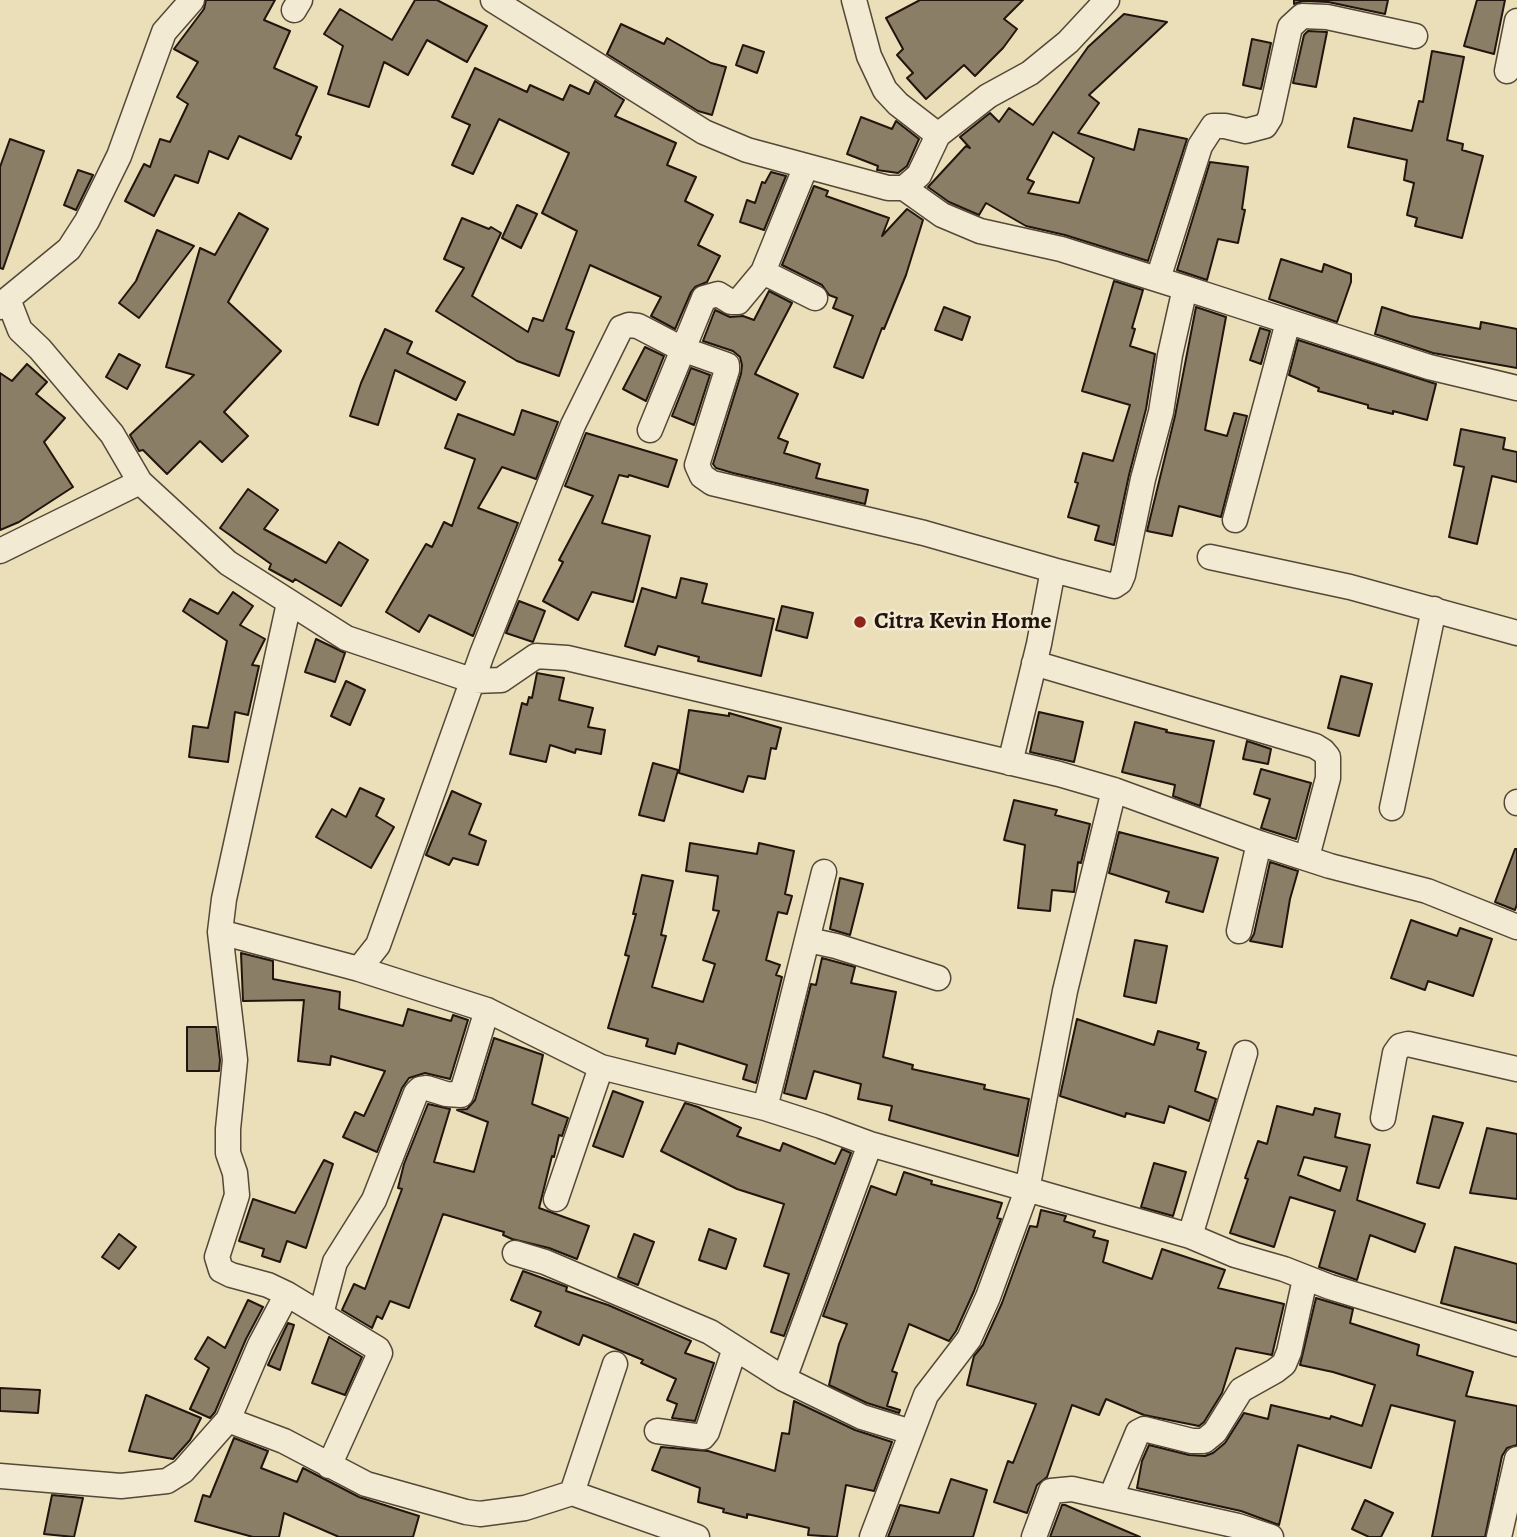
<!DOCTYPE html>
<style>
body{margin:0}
canvas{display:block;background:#ebdfb9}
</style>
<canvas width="1517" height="1537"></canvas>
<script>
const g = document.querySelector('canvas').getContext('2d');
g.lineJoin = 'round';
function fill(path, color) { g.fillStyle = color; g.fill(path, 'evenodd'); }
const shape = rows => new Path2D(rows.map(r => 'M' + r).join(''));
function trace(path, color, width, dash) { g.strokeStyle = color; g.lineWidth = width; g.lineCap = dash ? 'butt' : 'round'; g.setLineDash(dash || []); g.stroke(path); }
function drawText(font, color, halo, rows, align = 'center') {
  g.font = font + ' Alegreya,serif'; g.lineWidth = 5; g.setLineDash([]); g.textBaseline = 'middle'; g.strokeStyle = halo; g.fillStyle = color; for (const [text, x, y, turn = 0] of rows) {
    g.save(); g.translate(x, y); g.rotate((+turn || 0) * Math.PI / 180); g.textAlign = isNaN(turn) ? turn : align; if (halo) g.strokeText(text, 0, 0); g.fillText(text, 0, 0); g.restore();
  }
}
const building = shape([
 [206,0,275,0,264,20,290,31,274,68,317,87,296,135,301,137,291,159,239,136,228,159,209,151,198,183,175,175,154,216,125,201,144,164,150,167,160,139,170,142,188,104,177,97,198,62,174,49,204,9,206,0],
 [415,0,437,0,487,26,467,62,427,40,408,75,384,62,369,107,328,94,343,46,324,34,340,9,392,40,415,0],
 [920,0,1023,0,1004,19,1017,29,1003,48,975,76,964,65,926,99,907,78,913,73,897,55,903,49,886,18,920,0],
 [1294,0,1388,0,1385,14,1328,2,1303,1,1294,4,1294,0],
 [1477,0,1505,0,1494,54,1464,46,1477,0],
 [1124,14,1167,22,1089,95,1099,103,1078,133,1134,150,1139,129,1187,139,1148,261,1065,235,1026,226,986,203,979,215,949,202,928,187,966,146,970,148,960,137,990,113,999,122,1009,108,1033,125,1088,47,1124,14],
 [1053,132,1094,158,1079,203,1028,193,1034,182,1027,179,1053,132],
 [621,24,664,44,667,38,711,63,726,67,712,115,698,111,607,54,621,24],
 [1308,31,1327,32,1316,87,1293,83,1304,35,1308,31],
 [1252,39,1271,43,1261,89,1243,85,1252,39],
 [743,45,764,52,757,73,736,65,743,45],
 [1432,51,1464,57,1447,140,1463,144,1462,150,1483,156,1462,238,1415,226,1417,218,1407,215,1414,183,1404,180,1407,160,1348,147,1354,118,1412,131,1419,101,1423,102,1432,51],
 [475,68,527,92,530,85,563,100,570,85,589,94,595,81,624,100,615,116,676,143,667,165,696,177,685,201,713,215,698,245,720,256,707,282,695,287,691,292,675,329,651,316,661,297,590,265,566,329,574,332,559,376,517,361,436,311,464,268,444,259,462,218,489,229,491,227,501,233,472,296,528,332,533,318,543,321,577,231,542,213,569,153,499,119,473,174,452,165,470,125,452,117,475,68],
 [861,117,892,129,896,121,919,139,907,166,898,173,877,170,878,166,847,154,861,117],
 [10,139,44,151,3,269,0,268,0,167,10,139],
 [1210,162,1248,167,1242,209,1245,210,1238,243,1218,239,1207,280,1177,270,1210,162],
 [78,170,93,175,76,210,64,205,78,170],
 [771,172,786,176,764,230,740,222,747,200,755,203,762,182,765,183,771,172],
 [814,186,828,191,826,196,889,218,882,236,907,209,923,220,906,275,884,329,882,328,863,378,834,367,853,316,833,308,837,298,829,295,822,285,782,265,814,186],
 [517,205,537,214,521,248,502,238,517,205],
 [239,213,268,229,228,302,281,351,224,412,248,436,222,462,200,441,167,474,143,450,139,451,130,435,194,375,166,367,200,248,215,255,239,213],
 [157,230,194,246,139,318,119,303,136,281,157,230],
 [1281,259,1322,272,1324,264,1351,274,1351,282,1337,322,1269,299,1281,259],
 [1114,281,1143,290,1132,328,1135,329,1130,346,1155,354,1146,409,1129,475,1114,545,1095,540,1099,526,1068,517,1078,483,1075,482,1083,453,1113,461,1130,405,1082,391,1114,281],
 [769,291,792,303,755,374,798,394,778,438,788,442,784,453,820,464,816,478,868,490,865,504,733,473,716,468,713,464,741,374,742,365,740,357,733,351,703,341,715,310,730,317,743,316,754,320,769,291],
 [944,307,970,317,962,340,935,330,944,307],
 [1196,307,1226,317,1205,430,1227,436,1234,413,1247,416,1221,517,1179,506,1172,536,1147,531,1175,416,1196,307],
 [1382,307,1410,316,1480,329,1481,322,1517,329,1517,368,1433,353,1375,334,1382,307],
 [1260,328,1270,331,1261,364,1250,360,1260,328],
 [385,329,412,342,407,353,465,382,456,400,395,370,378,425,350,416,361,383,385,329],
 [1298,340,1436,384,1427,420,1393,411,1393,414,1368,408,1368,405,1318,391,1319,388,1289,375,1298,340],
 [645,347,664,356,646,401,623,389,645,347],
 [119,354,140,365,127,389,106,377,119,354],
 [27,364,47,382,36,394,65,418,44,442,73,487,19,522,0,530,0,373,12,381,27,364],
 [691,368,710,375,694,425,672,416,691,368],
 [522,410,558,422,536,479,502,467,478,508,518,523,473,636,429,615,419,632,386,612,426,544,432,547,444,522,452,526,475,459,445,448,458,414,514,435,522,410],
 [1461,429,1505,438,1503,449,1517,452,1517,482,1492,476,1477,544,1449,537,1464,467,1454,465,1461,429],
 [586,433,677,460,668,487,629,475,628,477,619,475,602,523,650,536,633,602,592,592,578,620,543,601,563,562,559,560,593,496,565,486,586,433],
 [248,489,278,510,264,529,326,563,339,542,368,560,341,606,295,579,293,582,269,569,271,564,220,528,248,489],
 [681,578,707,584,702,603,774,619,761,676,698,661,699,657,658,646,655,655,625,646,642,588,676,598,681,578],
 [233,592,253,606,240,625,265,639,252,665,259,666,248,715,235,712,228,762,189,757,193,726,208,728,227,641,183,611,190,599,218,614,233,592],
 [519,601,545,611,533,642,506,633,519,601],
 [782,606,813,613,807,638,776,630,782,606],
 [316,639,345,653,335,682,305,672,316,639],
 [537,673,564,678,559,700,593,708,588,727,605,730,601,754,576,749,575,753,550,745,546,762,510,754,522,703,527,705,529,697,532,698,537,673],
 [1341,676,1372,684,1359,736,1328,728,1341,676],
 [346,681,365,690,350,725,331,716,346,681],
 [689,710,729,716,729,713,781,728,776,749,771,748,765,779,748,776,743,792,679,773,689,710],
 [1039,712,1083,722,1074,762,1030,752,1039,712],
 [1135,722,1167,730,1166,732,1214,741,1200,806,1173,796,1175,785,1122,772,1135,722],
 [1247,741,1271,749,1268,764,1243,759,1247,741],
 [653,763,678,770,664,821,639,815,653,763],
 [1261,769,1311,783,1296,839,1261,828,1270,799,1254,794,1261,769],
 [360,788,384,799,376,816,394,827,371,868,316,837,332,809,346,817,360,788],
 [452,791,481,804,469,834,486,841,478,865,453,858,449,865,426,855,452,791],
 [1014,800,1057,810,1055,815,1090,824,1081,863,1078,862,1074,892,1052,890,1050,911,1018,908,1025,845,1004,840,1014,800],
 [1119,832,1218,858,1203,912,1166,902,1169,892,1109,873,1119,832],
 [690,843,757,854,759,843,794,851,785,894,792,896,787,914,778,912,766,960,780,965,776,975,782,977,756,1083,743,1079,747,1065,678,1043,675,1054,646,1046,648,1039,608,1028,629,956,625,955,636,914,633,914,642,875,673,881,661,935,666,936,652,987,703,1002,715,964,703,960,719,911,713,910,718,876,686,871,690,843],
 [1515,849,1517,849,1517,904,1515,910,1495,902,1515,849],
 [1270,862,1298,871,1290,899,1282,947,1250,941,1254,934,1270,862],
 [840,878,863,884,850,935,830,929,840,878],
 [1411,920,1457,936,1460,928,1492,939,1473,996,1428,981,1425,990,1391,978,1411,920],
 [1135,940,1167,946,1156,1003,1124,996,1135,940],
 [241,953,273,961,273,979,340,992,339,1009,403,1026,408,1009,451,1021,453,1015,468,1020,450,1079,425,1073,409,1078,402,1088,377,1152,343,1137,355,1112,364,1116,385,1071,331,1056,330,1065,298,1061,304,1000,243,1001,241,953],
 [822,958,855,967,851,983,896,992,883,1057,913,1065,912,1069,985,1085,984,1089,1029,1099,1018,1156,889,1120,892,1106,858,1099,861,1084,814,1071,806,1099,784,1093,811,984,816,985,822,958],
 [1077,1019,1154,1045,1158,1031,1199,1043,1197,1049,1206,1052,1195,1091,1216,1099,1209,1121,1169,1106,1164,1123,1126,1113,1125,1117,1060,1096,1077,1019],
 [187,1027,216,1027,220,1060,219,1071,187,1071,187,1027],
 [494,1038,543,1055,532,1104,568,1118,562,1136,559,1135,554,1157,552,1156,539,1208,589,1226,577,1259,549,1248,512,1239,503,1235,504,1232,443,1214,409,1308,390,1301,382,1319,377,1316,372,1328,342,1310,354,1284,365,1289,402,1189,398,1188,404,1164,428,1104,450,1109,434,1162,474,1172,488,1122,457,1110,467,1109,475,1100,494,1038],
 [613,1091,643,1102,623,1157,593,1146,613,1091],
 [685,1103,698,1107,741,1128,737,1136,780,1151,783,1143,835,1164,842,1149,851,1153,784,1336,771,1332,789,1274,764,1266,784,1204,737,1189,661,1151,685,1103],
 [1277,1106,1313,1115,1315,1108,1340,1114,1335,1137,1370,1145,1357,1200,1425,1224,1415,1252,1370,1235,1357,1280,1319,1267,1335,1211,1290,1197,1274,1247,1230,1233,1248,1179,1245,1178,1258,1141,1267,1144,1277,1106],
 [1304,1157,1347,1167,1340,1191,1298,1175,1304,1157],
 [1433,1116,1463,1123,1439,1188,1417,1183,1433,1116],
 [1487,1128,1517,1134,1517,1199,1470,1193,1487,1128],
 [324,1160,333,1164,306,1248,287,1241,280,1262,262,1256,264,1249,239,1241,253,1199,295,1213,324,1160],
 [1154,1163,1186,1172,1173,1216,1141,1207,1154,1163],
 [904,1172,932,1181,931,1184,1002,1203,997,1218,1001,1219,974,1291,956,1331,949,1341,909,1324,892,1371,897,1373,887,1406,900,1410,899,1413,867,1403,829,1385,839,1344,847,1324,823,1316,871,1186,896,1195,904,1172],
 [1041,1210,1066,1216,1064,1221,1095,1231,1093,1237,1108,1241,1103,1262,1152,1279,1162,1249,1225,1270,1218,1288,1284,1304,1272,1355,1236,1348,1222,1393,1204,1422,1199,1426,1144,1415,1106,1399,1099,1415,1072,1405,1047,1477,1037,1485,1027,1513,994,1502,1008,1461,1013,1463,1036,1404,967,1385,974,1356,983,1345,1002,1303,1030,1226,1037,1227,1041,1210],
 [709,1229,736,1239,726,1269,699,1260,709,1229],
 [119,1234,136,1247,119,1269,102,1257,119,1234],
 [634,1234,654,1242,638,1285,618,1277,634,1234],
 [1455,1247,1517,1264,1517,1323,1441,1303,1455,1247],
 [523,1271,567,1287,566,1291,608,1305,691,1341,685,1353,714,1363,695,1421,672,1418,677,1404,667,1400,676,1379,641,1363,643,1360,583,1335,579,1345,535,1326,541,1312,511,1300,523,1271],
 [1316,1298,1353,1309,1350,1323,1419,1345,1417,1355,1473,1372,1466,1396,1517,1406,1517,1445,1507,1448,1502,1456,1485,1537,1432,1537,1455,1421,1391,1405,1371,1468,1298,1445,1279,1525,1241,1511,1137,1488,1142,1461,1149,1445,1189,1455,1205,1456,1213,1453,1225,1443,1244,1413,1268,1419,1271,1405,1330,1419,1331,1416,1362,1426,1375,1385,1333,1372,1300,1365,1316,1298],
 [248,1300,263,1307,246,1339,215,1412,210,1418,190,1409,209,1368,195,1359,208,1337,225,1348,248,1300],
 [288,1323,294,1325,280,1370,268,1365,288,1323],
 [329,1337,362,1357,345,1395,312,1383,329,1337],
 [0,1388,40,1390,38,1413,0,1411,0,1388],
 [146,1395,201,1418,190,1440,173,1459,129,1451,146,1395],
 [794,1401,855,1430,892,1442,874,1491,846,1485,837,1537,808,1535,809,1528,747,1514,747,1518,723,1512,724,1509,698,1502,700,1488,652,1470,661,1447,708,1451,775,1471,782,1433,789,1434,794,1401],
 [234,1438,268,1451,261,1468,297,1482,303,1468,359,1497,419,1516,413,1537,339,1537,284,1513,279,1537,253,1537,195,1521,203,1495,210,1497,234,1438],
 [951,1479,987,1490,973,1537,888,1537,900,1505,939,1513,951,1479],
 [52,1495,83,1498,74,1537,44,1534,52,1495],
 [1365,1500,1393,1513,1381,1537,1369,1537,1352,1529,1365,1500],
 [1062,1505,1065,1505,1140,1537,1050,1537,1062,1505]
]);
fill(building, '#8b7e66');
trace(building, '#22150d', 2);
const street = shape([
 [493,0,704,132,747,150,888,188,904,188,919,175,938,135,988,96,1030,73,1068,42,1107,0],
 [854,0,869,56,885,90,898,104,938,135],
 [294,10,300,0],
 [1507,71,1517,21],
 [806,166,763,272,815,298],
 [904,188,942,215,980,231,1061,249,1185,288,1170,355,1161,412,1143,479,1123,575,1120,582,1114,586,1053,570,1039,644,1010,763],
 [1158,279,1200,146,1213,126,1225,126,1246,131,1265,126,1270,118,1290,27,1302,16,1327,17,1415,36],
 [1185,288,1429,367,1517,388],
 [8,299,69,249,87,221,119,156,164,32,192,0],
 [0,307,8,299,20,330,40,349,112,434,140,482,228,563,346,638,474,681,501,680,536,656,567,658,1059,774,1114,790,1259,843,1330,866,1427,891,1517,927],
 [650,430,704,298,718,294,731,302,738,302,763,272],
 [1235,520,1288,322],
 [0,551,140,482],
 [1210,557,1350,587,1517,633],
 [289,603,224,899,220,932,235,1060,228,1129,228,1153,235,1173,237,1195,217,1257,221,1270,231,1275,268,1285,287,1294,378,1349,380,1353,329,1466],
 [1034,663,1315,746,1323,751,1328,757,1328,778,1307,857],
 [1517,803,1517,802],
 [1392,808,1434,609],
 [1239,931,1259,843],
 [220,932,359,969,487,1010,601,1067,765,1108,821,1126,870,1144,1190,1236,1235,1255,1284,1269,1330,1287,1517,1344],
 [808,940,836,946,938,978],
 [359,969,378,945,482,654,573,425,621,328,629,325,638,326,682,349,727,365,727,370,697,465,702,476,712,483,924,533,1053,570],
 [765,1108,824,872],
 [1383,1118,1395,1053,1400,1046,1408,1044,1517,1069],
 [556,1199,601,1067],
 [1190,1236,1245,1053],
 [515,1253,545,1262,710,1332,784,1379,862,1417,911,1432],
 [321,1314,335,1262,374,1200,416,1093,420,1089,427,1088,446,1094,461,1095,487,1010],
 [784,1379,870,1144],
 [228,1420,284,1441,366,1484,466,1512,480,1514,525,1508,572,1493,697,1537],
 [657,1431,703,1437,707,1432,735,1348],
 [0,1476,121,1486,167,1481,183,1471,228,1420,260,1345,287,1294],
 [572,1493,615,1364],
 [1111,1497,1138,1432,1144,1429,1192,1441,1204,1441,1215,1432,1241,1390,1275,1371,1284,1364,1289,1352,1305,1279],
 [872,1537,926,1395,969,1339,988,1297,1027,1190,1065,991,1114,790],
 [1034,1537,1051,1491,1072,1489,1238,1526,1271,1537],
 [1499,1537,1517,1459]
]);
trace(street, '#544838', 27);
trace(street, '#f2ead2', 24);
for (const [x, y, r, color] of [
 [860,622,7,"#8f2418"]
]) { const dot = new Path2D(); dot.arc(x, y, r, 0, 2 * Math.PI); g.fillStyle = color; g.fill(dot); trace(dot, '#f2ead2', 2.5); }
drawText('bold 24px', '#22150d', '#f2ead2', [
 ["Citra Kevin Home",874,622]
], 'left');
</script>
